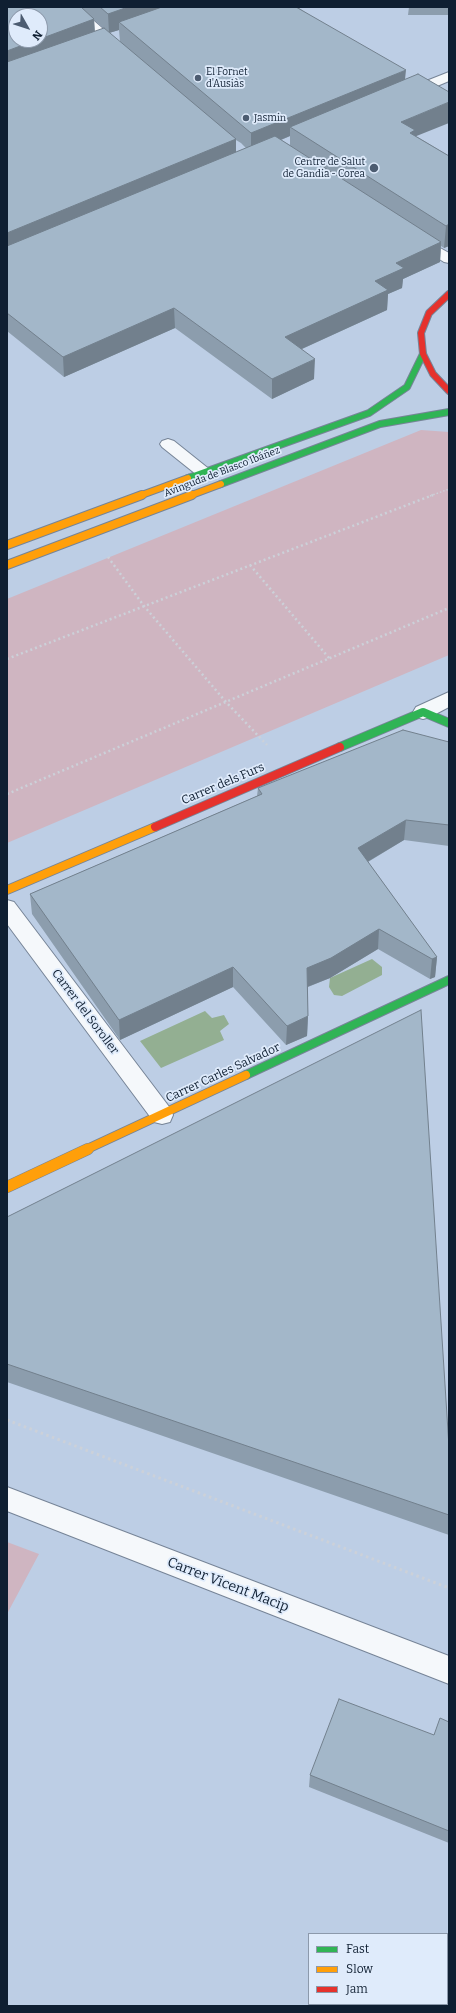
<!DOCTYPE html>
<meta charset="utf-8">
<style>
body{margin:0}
#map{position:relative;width:456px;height:2013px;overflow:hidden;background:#bdcee5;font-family:Bitter,serif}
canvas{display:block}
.frame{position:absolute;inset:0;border:8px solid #0f1f32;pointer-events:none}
.legend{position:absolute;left:308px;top:1933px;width:140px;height:72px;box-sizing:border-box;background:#dfebfb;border:1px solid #8c99ab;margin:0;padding:5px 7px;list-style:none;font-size:12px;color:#0f1f32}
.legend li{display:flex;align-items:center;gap:8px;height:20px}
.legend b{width:20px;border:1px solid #8c99ab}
.north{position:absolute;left:8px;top:8px;width:40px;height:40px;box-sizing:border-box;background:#dfebfb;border:1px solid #8c99ab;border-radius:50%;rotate:129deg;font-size:11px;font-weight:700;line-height:16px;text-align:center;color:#0f1f32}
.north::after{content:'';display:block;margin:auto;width:14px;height:18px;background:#4c5c71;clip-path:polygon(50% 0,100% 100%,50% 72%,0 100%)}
</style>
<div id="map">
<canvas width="456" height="2013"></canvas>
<div class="frame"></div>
<ul class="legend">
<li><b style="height:5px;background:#30b455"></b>Fast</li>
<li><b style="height:5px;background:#ff9f0a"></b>Slow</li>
<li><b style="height:5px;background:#e5322d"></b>Jam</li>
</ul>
<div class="north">N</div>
</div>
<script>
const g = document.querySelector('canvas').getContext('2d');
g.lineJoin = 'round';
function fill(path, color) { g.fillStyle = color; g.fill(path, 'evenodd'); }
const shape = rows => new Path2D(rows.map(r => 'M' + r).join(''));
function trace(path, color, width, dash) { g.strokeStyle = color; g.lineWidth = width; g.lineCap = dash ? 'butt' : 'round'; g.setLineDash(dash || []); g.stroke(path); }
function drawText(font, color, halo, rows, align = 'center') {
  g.font = font + ' Bitter,serif'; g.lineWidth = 3.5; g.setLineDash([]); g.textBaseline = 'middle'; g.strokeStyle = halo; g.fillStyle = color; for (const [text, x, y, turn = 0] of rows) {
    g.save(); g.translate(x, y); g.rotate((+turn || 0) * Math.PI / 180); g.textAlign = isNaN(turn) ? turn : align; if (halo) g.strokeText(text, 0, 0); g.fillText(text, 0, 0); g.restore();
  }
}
fill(shape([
 [421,430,449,432,449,655,7,843,7,599],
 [7,1542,39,1554,7,1614]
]), '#cfb5c1');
fill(shape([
 [372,959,382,967,382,975,342,996,334,995,329,987,330,978],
 [205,1011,212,1018,224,1015,229,1024,220,1031,224,1040,161,1068,140,1041]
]), '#93af92');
const lane = shape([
 [417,235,449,253,449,263,444,262,412,242,410,239,412,236,417,235],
 [168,439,174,441,209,469,211,472,209,475,203,477,197,475,162,447,160,444,162,441,168,439]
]);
const street = shape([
 [63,7,78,7,125,48,127,51,125,54,115,54,63,7],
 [449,72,449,81,411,97,401,97,399,94,401,91,449,72],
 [449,692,449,707,430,717,423,719,416,717,413,712,416,707,449,692],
 [7,900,14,902,170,1108,173,1115,170,1122,162,1124,154,1122,7,924,7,900],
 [7,1487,449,1656,449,1684,7,1511,7,1487]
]);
const fastFar1 = shape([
 [188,478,369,413,407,387,423,354],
 [221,484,380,424,449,412]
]);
const fast = shape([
 [340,747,423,712,449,723],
 [246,1075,449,980]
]);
const slowFar2 = shape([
 [139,496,188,478],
 [189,496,221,484]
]);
const slowFar1 = shape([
 [7,545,142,495],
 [7,565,192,495],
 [7,890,155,827],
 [85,1150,246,1075]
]);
const slow = shape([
 [7,1187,88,1149]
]);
const jamFar1 = shape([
 [449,294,429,313,421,333,423,354,433,374,449,391]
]);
const jam = shape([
 [155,827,340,747]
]);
trace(lane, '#768497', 2);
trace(street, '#768497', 2);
trace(fastFar1, '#768497', 8);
trace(fast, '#768497', 10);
trace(slowFar2, '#768497', 8);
trace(slowFar1, '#768497', 10);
trace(slow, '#768497', 12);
trace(jamFar1, '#768497', 8);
trace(jam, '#768497', 10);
trace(shape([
 [430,496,449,489]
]), '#ccd1d9', 1.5, [1.5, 2]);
trace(shape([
 [108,557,144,606,226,702,267,745],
 [250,565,329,658],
 [7,659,433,495],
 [7,794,449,608]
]), '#ccd1d9', 2.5, [2, 3]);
trace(shape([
 [7,1420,449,1588]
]), '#ccd1d9', 3, [2.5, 3.5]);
fill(lane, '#f5f8fb');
fill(street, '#f5f8fb');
trace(fastFar1, '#30b455', 6);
trace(fast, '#30b455', 8);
trace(slowFar2, '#ff9f0a', 6);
trace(slowFar1, '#ff9f0a', 8);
trace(slow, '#ff9f0a', 11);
trace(jamFar1, '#e5322d', 6);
trace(jam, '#e5322d', 8);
fill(shape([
 [7,7,301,7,299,8,405,80,416,136,449,156,449,246,444,248,441,246,440,262,403,279,402,288,388,294,387,310,302,349,314,379,272,399,175,328,64,377,7,331],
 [94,20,107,31,95,32],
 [119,30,120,42,165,80,109,33],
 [290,136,290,145,281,140],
 [236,140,241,143,246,148,236,152],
 [409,7,449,7,449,15,408,15],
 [449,742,449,846,404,840,368,862,437,957,435,977,430,979,378,949,330,978,308,987,308,1016,307,1036,286,1045,233,987,120,1040,32,914,30,894,257,796,258,788],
 [7,1217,449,1447,449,1535,7,1382],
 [449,1722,449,1843,309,1787,310,1775,434,1735]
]), '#8c9dad');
fill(shape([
 [128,7,181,7,119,22,119,30,109,33,108,14],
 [94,19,95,38,7,70,7,51,36,40,40,40,40,39],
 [406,70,404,89,290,127,290,136,251,152,251,133],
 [449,102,449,123,414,137,401,122],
 [236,139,236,159,7,253,7,233],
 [449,224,449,246,444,248,446,226],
 [441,242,440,262,403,279,402,288,388,294,387,310,284,357,285,337,375,281,396,263],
 [174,308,175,328,64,377,63,357],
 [315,359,314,379,272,399,272,379],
 [406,820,404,840,357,868,358,848],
 [379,929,378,949,330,978,307,987,307,968],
 [437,957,435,977,430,979,432,959],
 [233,967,233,987,120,1040,119,1020],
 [308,1016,307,1036,286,1045,287,1026]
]), '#72808d');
const building = shape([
 [7,7,81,7,94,19,40,39,40,16,16,16,16,40,36,40,7,51,7,7],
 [100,7,128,7,108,14,100,7],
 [162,7,296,7,406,70,251,133,119,22,162,7],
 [104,28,236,139,7,233,7,62,104,28],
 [418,74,449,92,449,102,401,122,415,130,410,133,449,156,449,224,446,226,290,127,418,74],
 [275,136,441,242,396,263,404,268,375,281,388,290,285,337,315,359,272,379,174,308,63,357,7,313,7,246,275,136],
 [403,730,449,742,449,825,406,820,358,848,437,957,432,959,379,929,331,958,307,968,308,1016,287,1026,233,967,119,1020,30,894,262,794,258,788,403,730],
 [421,1010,449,1447,449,1515,7,1364,7,1217,421,1010],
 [339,1699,434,1735,440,1718,449,1722,449,1831,310,1775,339,1699]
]);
fill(building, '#a3b7c9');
trace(building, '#72808d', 1);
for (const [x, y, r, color] of [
 [198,78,4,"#4c5c71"],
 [246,118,4,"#4c5c71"],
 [374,168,5,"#4c5c71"]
]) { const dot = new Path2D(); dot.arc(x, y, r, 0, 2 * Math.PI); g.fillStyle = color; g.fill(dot); trace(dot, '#dfebfb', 1.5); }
drawText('10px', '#0f1f32', '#dfebfb', [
 ["El Fornet",206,72],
 ["d'Ausiàs",206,84],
 ["Jasmin",254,118],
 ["Centre de Salut",365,162,"right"],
 ["de Gandia - Corea",365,174,"right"]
], 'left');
drawText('10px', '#0f1f32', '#dfebfb', [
 ["Avinguda de Blasco Ibáñez",222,472,-21]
]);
drawText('12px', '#0f1f32', '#dfebfb', [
 ["Carrer dels Furs",223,784,-23],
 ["Carrer del Soroller",85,1012,53],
 ["Carrer Carles Salvador",223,1073,-25]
]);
drawText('14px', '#0f1f32', '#dfebfb', [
 ["Carrer Vicent Macip",228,1585,21]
]);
</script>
